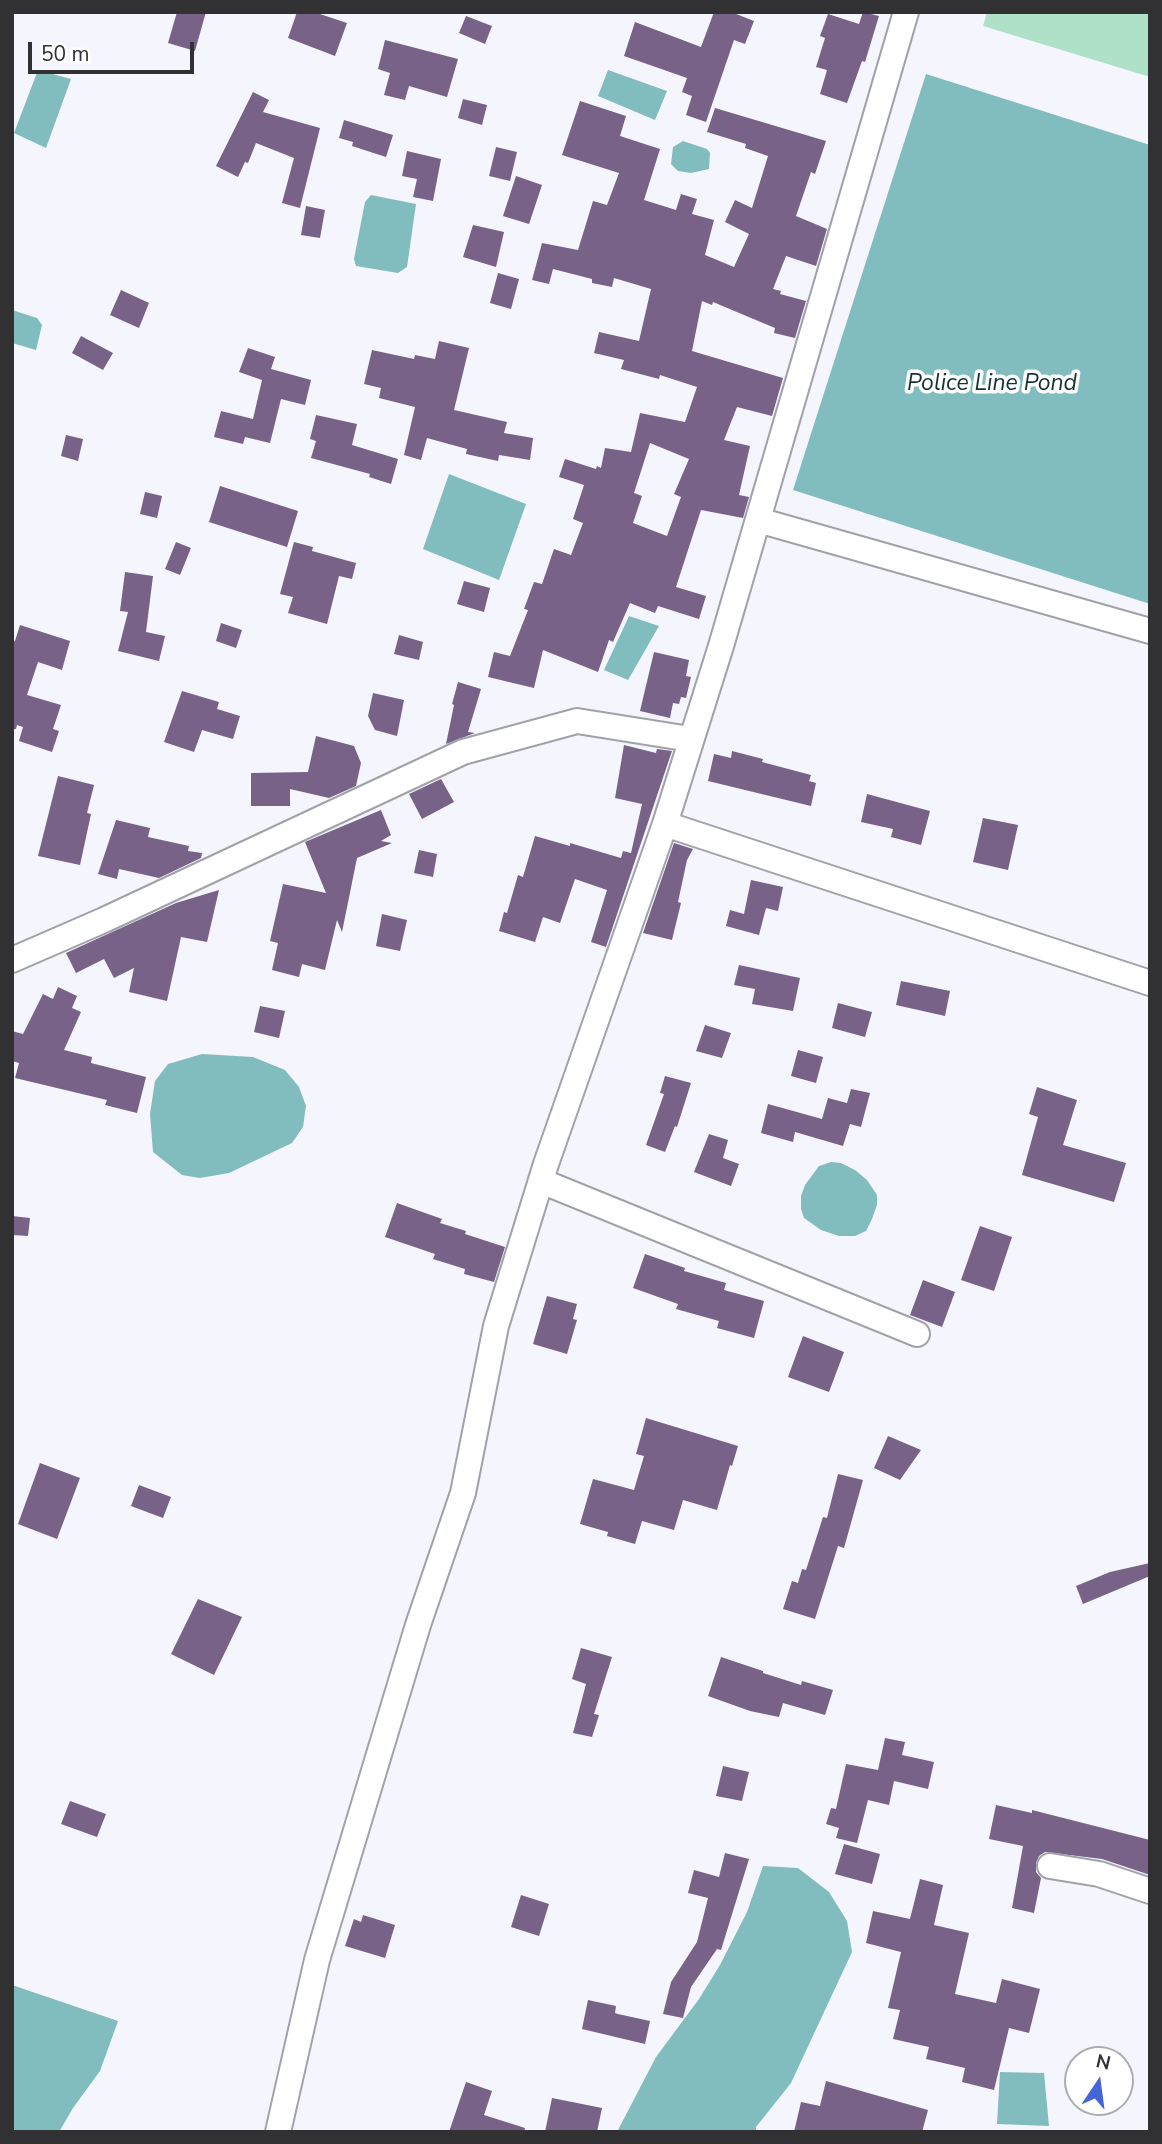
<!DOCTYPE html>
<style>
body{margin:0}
#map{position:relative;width:1162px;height:2144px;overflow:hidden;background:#f5f5fe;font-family:"Nunito Sans",sans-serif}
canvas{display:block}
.frame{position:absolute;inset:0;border:14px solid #313134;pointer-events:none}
.north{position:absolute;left:1064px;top:2046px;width:70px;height:70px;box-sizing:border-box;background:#fff;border:2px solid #adadae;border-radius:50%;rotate:13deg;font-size:19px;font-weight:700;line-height:28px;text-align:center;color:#313134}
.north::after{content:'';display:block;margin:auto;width:24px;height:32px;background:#4465d8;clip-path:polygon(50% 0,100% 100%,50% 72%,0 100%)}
.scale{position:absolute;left:28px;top:42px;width:166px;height:32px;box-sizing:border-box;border:4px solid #313134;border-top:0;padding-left:9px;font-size:21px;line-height:24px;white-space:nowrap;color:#313134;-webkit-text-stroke:5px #fff;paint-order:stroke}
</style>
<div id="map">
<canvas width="1162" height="2144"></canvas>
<div class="frame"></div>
<div class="north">N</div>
<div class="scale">50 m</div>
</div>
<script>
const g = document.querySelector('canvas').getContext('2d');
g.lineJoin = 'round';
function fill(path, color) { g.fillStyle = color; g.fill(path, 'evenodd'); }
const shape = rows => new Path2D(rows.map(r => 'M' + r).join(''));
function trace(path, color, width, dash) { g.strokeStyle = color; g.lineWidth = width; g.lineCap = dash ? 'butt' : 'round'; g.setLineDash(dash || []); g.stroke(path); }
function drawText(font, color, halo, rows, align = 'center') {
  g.font = font + ' "Nunito Sans",sans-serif'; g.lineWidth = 7; g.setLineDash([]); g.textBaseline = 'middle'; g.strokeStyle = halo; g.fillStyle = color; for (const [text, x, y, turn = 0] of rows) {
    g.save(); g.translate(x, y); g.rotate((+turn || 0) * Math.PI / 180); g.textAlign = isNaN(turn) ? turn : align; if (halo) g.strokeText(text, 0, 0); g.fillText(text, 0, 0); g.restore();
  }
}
fill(shape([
 [987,12,1150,12,1150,77,983,26]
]), '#afe0c8');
fill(shape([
 [38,70,71,79,46,148,14,133],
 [608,70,667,91,655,120,598,96],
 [926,74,1150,145,1150,604,793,490],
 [683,141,707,149,710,153,709,169,691,173,678,171,671,164,673,147],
 [371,195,416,204,407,267,398,273,356,266,354,259,365,202],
 [12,310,37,318,42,325,36,350,12,343],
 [449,474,526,504,499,580,423,549],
 [629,616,659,626,628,680,604,670],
 [202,1054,253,1057,285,1070,299,1087,306,1106,303,1127,292,1143,229,1173,200,1178,182,1175,153,1152,150,1114,155,1081,168,1064],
 [831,1162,841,1163,855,1170,867,1180,877,1195,877,1205,872,1219,866,1231,855,1236,839,1236,821,1230,804,1218,801,1209,801,1196,805,1185,819,1166],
 [763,1866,798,1868,829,1892,847,1921,852,1952,791,2083,756,2127,756,2132,617,2132,656,2057,699,1999,720,1965,747,1912],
 [12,1985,118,2021,100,2071,73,2108,59,2132,12,2132],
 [1000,2072,1044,2073,1049,2126,997,2124]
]), '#81bcbf');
fill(shape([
 [177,12,206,12,195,51,168,43],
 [297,12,314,12,347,23,335,56,288,38],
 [714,12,731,12,754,21,745,44,734,40,706,122,686,115,692,96,682,92,687,78,624,56,635,22,701,47],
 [863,12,879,16,865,62,862,61,847,103,820,94,827,70,816,67,825,38,820,36,828,14,859,24],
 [466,16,492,26,485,44,459,33],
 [385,40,458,59,447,97,409,86,405,100,384,95,390,73,378,69],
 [253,92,269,100,263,112,320,128,300,208,282,203,294,158,256,143,248,163,245,162,238,177,216,166],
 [463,99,487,105,482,125,458,118],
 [580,101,626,116,620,136,660,149,644,200,676,210,681,194,697,199,692,214,714,220,705,255,734,267,749,234,725,222,735,200,752,208,768,156,745,148,746,144,707,132,715,108,826,141,815,174,811,172,796,216,827,229,816,266,786,256,773,289,781,291,780,294,806,301,795,338,774,333,775,328,713,302,712,305,702,301,692,351,783,378,772,416,737,407,724,440,750,446,739,495,749,497,743,518,701,510,676,587,706,596,699,619,658,606,655,613,630,603,613,642,609,640,598,672,543,650,534,688,488,677,494,652,510,656,528,610,524,609,534,582,542,584,554,549,571,555,583,523,573,519,584,485,559,477,565,459,596,469,597,466,601,468,605,448,631,452,640,413,685,422,697,387,660,375,659,379,621,369,624,360,594,353,599,332,639,341,651,289,614,278,612,287,592,283,592,279,553,269,549,284,532,280,542,243,578,250,593,201,607,205,619,173,562,155],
 [650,443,689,459,674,494,681,497,667,536,633,523,642,496,634,493],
 [344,120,393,135,386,157,352,146,353,142,339,138],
 [496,147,517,152,510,181,489,176],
 [407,151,441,159,433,201,413,197,417,179,402,176],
 [516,176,542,185,529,224,503,216],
 [306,206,325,210,320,238,301,235],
 [473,225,504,232,496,267,463,257],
 [498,273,519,279,511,309,490,303],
 [121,290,149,303,139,328,110,315],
 [81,336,113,353,103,370,72,353],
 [439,341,469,348,454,410,507,422,504,433,533,438,530,460,499,455,498,461,466,454,467,449,427,438,421,460,404,455,415,407,379,398,381,388,364,384,372,350,414,359,415,355,435,359],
 [248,348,275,357,271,369,311,380,305,405,281,399,270,443,245,437,243,444,214,437,221,411,253,419,262,380,239,372],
 [316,415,357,424,352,445,398,459,391,484,369,477,370,474,311,458,316,441,310,439],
 [66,435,83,439,78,461,61,456],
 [220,486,298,511,287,547,209,522],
 [145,492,162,496,157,518,140,514],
 [176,542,191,548,180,575,165,569],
 [294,542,313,547,312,551,356,563,352,579,339,576,327,624,288,613,293,597,280,594],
 [125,572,153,576,146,632,165,636,159,661,118,651,128,612,120,611],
 [464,581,490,588,484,612,457,604],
 [221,623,242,630,236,648,216,641],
 [20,625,70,641,62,670,38,662,27,695,61,705,53,729,59,731,52,752,19,741,23,727,17,725,16,729,12,729,12,640,15,641],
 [399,635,423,642,419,660,394,654],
 [654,652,689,660,686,676,691,677,686,698,681,697,679,704,673,703,670,718,640,711],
 [458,682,481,689,468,732,475,733,446,744,454,705,452,704],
 [182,691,219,702,217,709,240,716,233,739,202,730,194,752,164,742],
 [373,693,404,700,397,736,375,730,368,716],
 [316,736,354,746,361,763,356,786,329,798,290,789,290,806,251,806,251,773,308,772],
 [624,745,656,753,657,749,672,751,606,947,591,942,607,890,575,879,560,923,543,917,535,942,499,931,504,912,507,913,518,875,523,877,535,836,570,846,570,843,621,858,623,851,631,853,642,804,615,798],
 [732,751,763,759,762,762,811,775,809,781,816,783,811,806,708,781,714,754,731,758],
 [58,776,94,785,87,813,91,814,80,865,38,856],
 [441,779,454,802,422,819,409,794],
 [867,794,930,811,921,845,891,837,893,829,861,822],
 [381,810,391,835,381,841,392,843,357,858,342,932,337,920,325,970,302,964,299,977,272,970,278,943,270,941,283,884,326,893,305,842],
 [983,818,1018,825,1008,870,973,862],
 [116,820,150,828,148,837,189,846,188,851,202,853,201,858,159,878,119,869,117,879,98,874],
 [674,843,693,849,687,860,678,902,681,903,672,940,643,933],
 [419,850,437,854,433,877,414,873],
 [751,880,783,887,778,911,766,908,759,935,726,926,730,910,744,914],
 [219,890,207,942,181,937,167,1001,129,992,134,968,114,978,104,959,76,973,66,953,176,903],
 [382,914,407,920,400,951,376,946],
 [739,965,800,978,793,1011,752,1004,755,989,734,985],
 [901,981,950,991,945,1016,896,1005],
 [58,987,77,996,72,1008,81,1012,64,1050,92,1057,91,1063,146,1077,137,1113,105,1105,107,1100,15,1078,19,1063,12,1061,12,1031,23,1034,43,994,53,999],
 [838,1003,872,1012,865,1037,832,1028],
 [260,1006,285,1011,279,1038,254,1032],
 [705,1025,731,1033,722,1058,696,1051],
 [798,1050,823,1057,816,1083,791,1076],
 [665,1076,691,1083,677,1127,675,1126,665,1152,646,1145,664,1094,660,1093],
 [1037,1087,1077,1100,1063,1145,1126,1163,1114,1202,1022,1175,1038,1117,1029,1114],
 [851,1089,870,1093,861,1127,850,1124,843,1146,795,1132,793,1142,761,1133,768,1104,822,1119,828,1098,847,1103],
 [709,1134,728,1140,723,1158,739,1164,731,1186,694,1172],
 [397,1203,442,1219,440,1223,466,1231,465,1234,505,1247,494,1282,464,1274,465,1269,433,1259,435,1254,385,1237],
 [12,1216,30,1218,28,1236,12,1235],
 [980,1226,1012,1237,994,1291,961,1280],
 [645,1254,685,1268,684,1271,726,1283,724,1290,764,1301,754,1338,717,1328,719,1321,676,1309,678,1304,633,1288],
 [923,1280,955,1292,942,1327,910,1315],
 [547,1296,577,1304,573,1319,577,1320,567,1354,533,1344],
 [803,1336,844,1352,829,1392,788,1377],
 [646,1418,738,1446,732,1466,730,1465,717,1510,683,1500,674,1530,642,1521,635,1544,607,1536,608,1532,580,1524,593,1479,634,1490,644,1456,636,1454],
 [888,1436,921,1450,900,1480,874,1468],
 [40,1463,80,1478,57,1539,18,1524],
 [838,1474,863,1480,844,1548,838,1546,815,1619,783,1609,792,1581,798,1583,802,1569,806,1570,823,1517,827,1518],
 [139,1485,171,1497,163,1518,131,1506],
 [1150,1563,1150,1576,1083,1604,1076,1586,1110,1572],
 [198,1599,242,1617,214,1675,171,1654],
 [581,1648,612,1657,594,1714,599,1715,592,1737,573,1733,586,1684,572,1679],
 [721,1657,763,1671,763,1673,801,1685,802,1681,833,1690,825,1715,783,1703,779,1717,750,1711,708,1696],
 [885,1738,905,1742,902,1755,934,1762,928,1789,894,1781,889,1805,868,1800,857,1843,836,1838,839,1828,826,1824,831,1808,836,1809,846,1764,878,1770],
 [723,1766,749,1772,742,1801,716,1796],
 [70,1801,106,1814,97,1837,61,1824],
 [996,1805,1032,1813,1032,1810,1150,1840,1150,1875,1102,1859,1045,1852,1039,1856,1036,1863,1036,1872,1041,1878,1034,1913,1012,1908,1023,1846,989,1839],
 [844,1844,880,1854,872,1884,835,1874],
 [725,1853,749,1859,721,1950,717,1949,691,1987,683,2018,663,2014,671,1982,697,1942,708,1898,688,1893,694,1870,719,1877],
 [920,1879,943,1885,934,1925,969,1933,955,1994,996,2003,1002,1979,1040,1989,1029,2033,1009,2028,994,2090,962,2082,965,2068,926,2059,929,2047,893,2039,900,2010,888,2008,901,1952,866,1943,873,1911,910,1919],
 [521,1895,549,1904,539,1936,511,1927],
 [363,1915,395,1925,385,1958,345,1946,354,1919,361,1922],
 [588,2000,616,2006,615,2013,618,2014,650,2021,645,2044,582,2029],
 [826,2081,928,2110,922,2132,794,2132,801,2102,820,2106],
 [466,2082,492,2091,484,2115,525,2128,524,2132,449,2132],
 [552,2098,602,2108,597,2132,545,2132]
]), '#786287');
const minor = shape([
 [758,520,1150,631],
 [665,824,1150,983],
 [12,960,104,920,463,752,577,721,690,739],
 [541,1181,917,1334],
 [1050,1866,1099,1874,1150,1891],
 [278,2132,317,1960,418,1625,463,1493,496,1326,546,1164,665,824,721,646,906,12]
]);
trace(minor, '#a1a2a9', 28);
trace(minor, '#fff', 24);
drawText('italic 23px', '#143335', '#fff', [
 ["Police Line Pond",992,384]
]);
</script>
